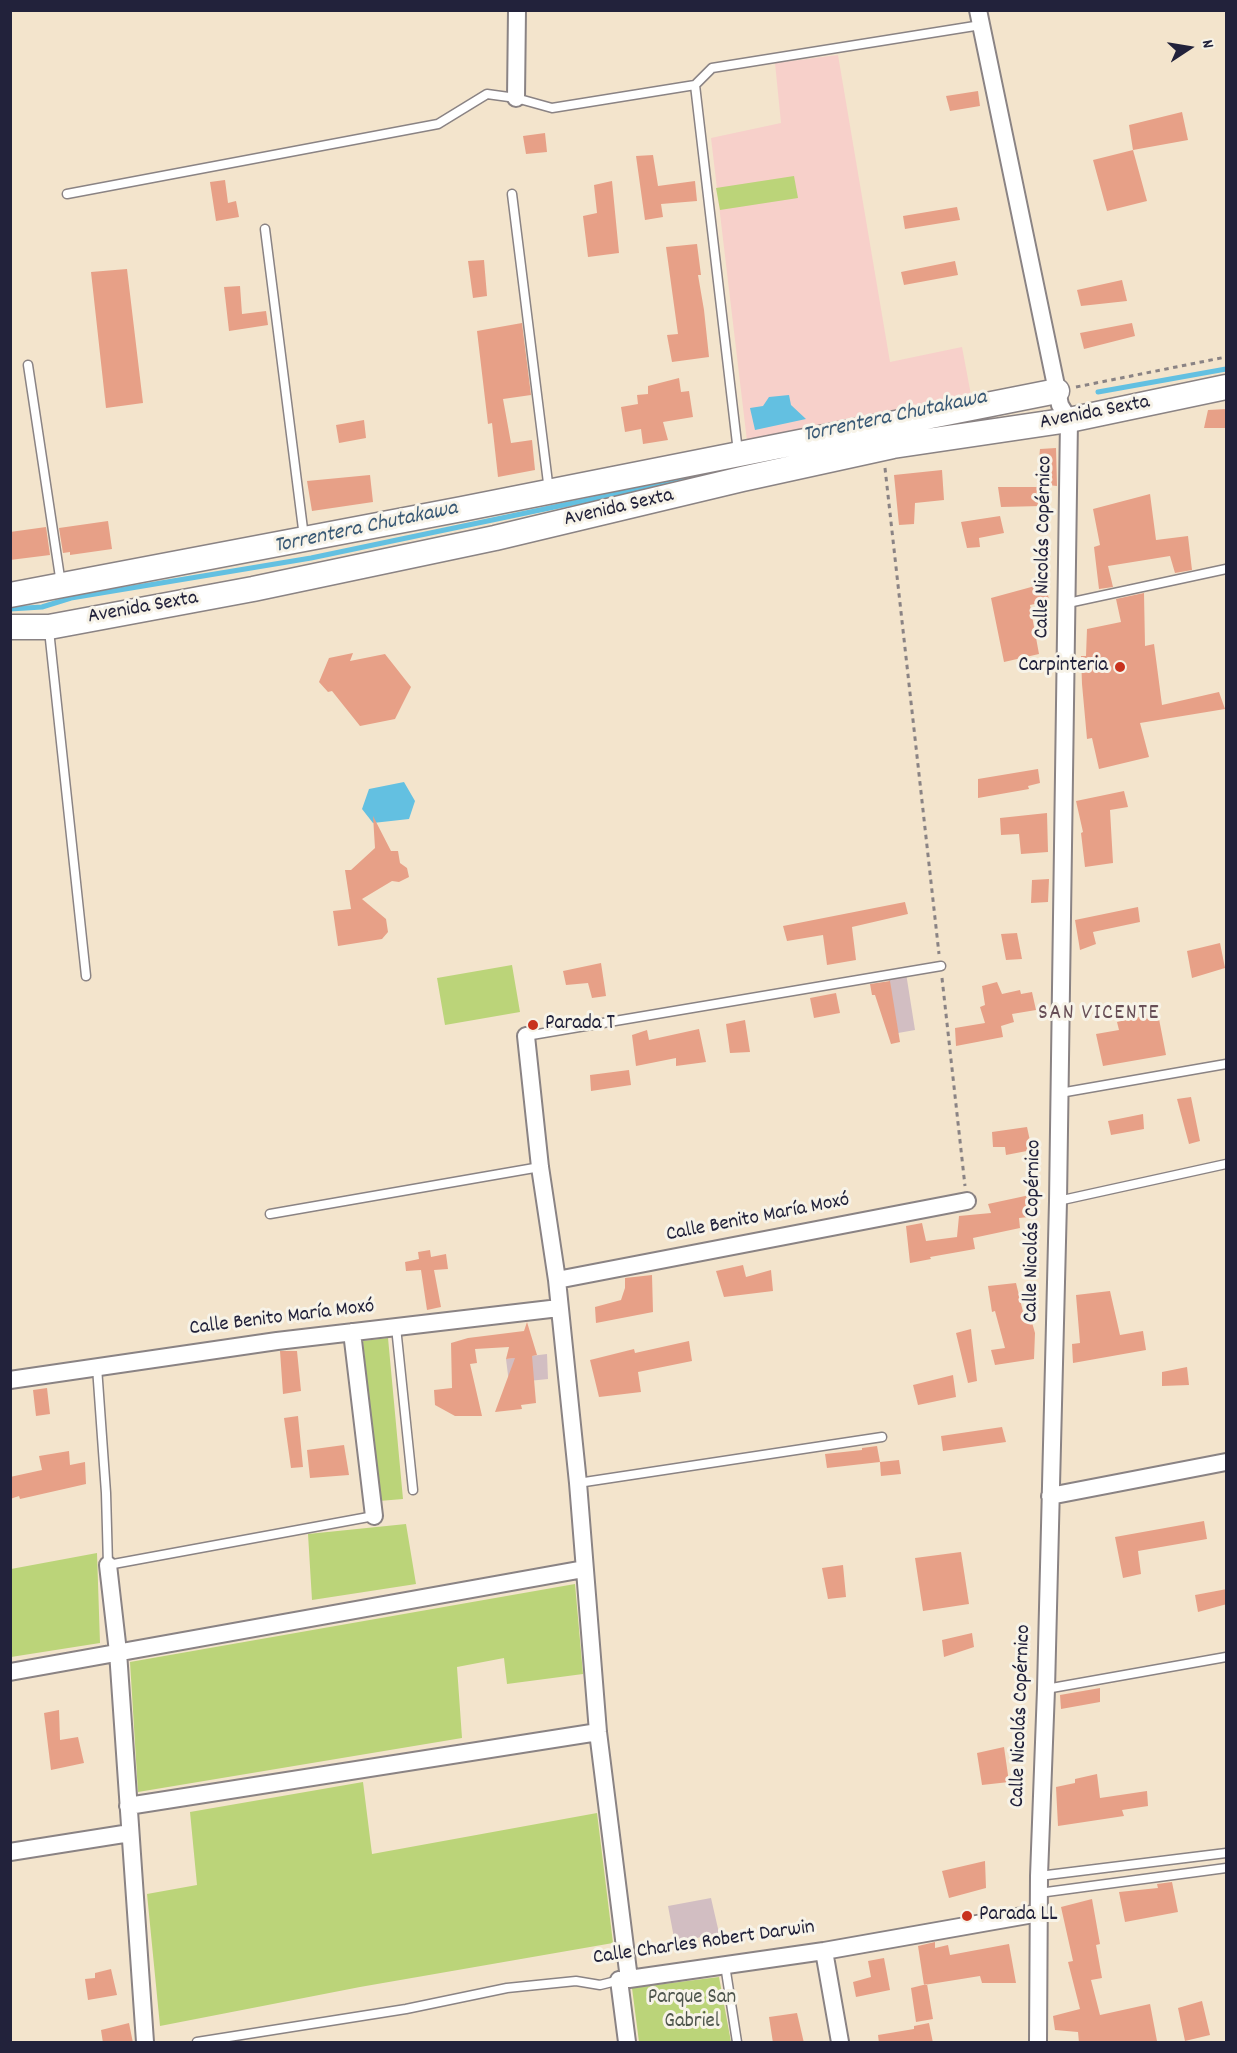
<!DOCTYPE html>
<meta charset="utf-8">
<style>
body{margin:0}
#map{position:relative;width:1237px;height:2053px;overflow:hidden;background:#f3e4cc;font-family:Dekko,sans-serif}
canvas{display:block}
.frame{position:absolute;inset:0;border:12px solid #22223b;pointer-events:none}
.north{position:absolute;left:1159px;top:18px;width:60px;height:60px;-webkit-text-stroke:4px #f7f3e8;paint-order:stroke;rotate:78deg;font-size:16px;font-weight:700;line-height:24px;text-align:center;color:#22223b}
.north::after{content:'';display:block;margin:auto;width:21px;height:27px;background:#22223b;clip-path:polygon(50% 0,100% 100%,50% 72%,0 100%)}
</style>
<div id="map">
<canvas width="1237" height="2053"></canvas>
<div class="frame"></div>
<div class="north">N</div>
</div>
<script>
const g = document.querySelector('canvas').getContext('2d');
g.lineJoin = 'round';
function fill(path, color) { g.fillStyle = color; g.fill(path, 'evenodd'); }
const shape = rows => new Path2D(rows.map(r => 'M' + r).join(''));
function trace(path, color, width, dash) { g.strokeStyle = color; g.lineWidth = width; g.lineCap = dash ? 'butt' : 'round'; g.setLineDash(dash || []); g.stroke(path); }
function drawText(font, color, halo, rows, align = 'center') {
  g.font = font + ' Dekko,sans-serif'; g.lineWidth = 6; g.setLineDash([]); g.textBaseline = 'middle'; g.strokeStyle = halo; g.fillStyle = color; for (const [text, x, y, turn = 0] of rows) {
    g.save(); g.translate(x, y); g.rotate((+turn || 0) * Math.PI / 180); g.textAlign = isNaN(turn) ? turn : align; if (halo) g.strokeText(text, 0, 0); g.fillText(text, 0, 0); g.restore();
  }
}
fill(shape([
 [838,55,890,362,962,347,971,395,747,441,711,138,781,123,775,63]
]), '#f7d0ca');
fill(shape([
 [906,973,915,1030,898,1033,888,976],
 [547,1354,548,1379,509,1383,506,1359],
 [711,1898,719,1933,675,1943,668,1906]
]), '#d2bec2');
fill(shape([
 [794,176,798,198,720,210,716,188],
 [512,965,520,1012,445,1025,437,978],
 [388,1338,403,1499,379,1501,363,1341],
 [406,1524,416,1584,312,1600,308,1534],
 [97,1553,100,1643,11,1657,11,1569],
 [575,1584,583,1674,507,1684,504,1658,457,1667,462,1738,138,1792,130,1662],
 [363,1782,372,1854,597,1813,613,1943,360,1987,160,2026,147,1894,197,1885,190,1812],
 [719,1977,731,2042,639,2042,632,1988]
]), '#bbd479');
fill(shape([
 [789,395,791,405,806,419,755,430,750,408,763,406,769,397],
 [404,782,415,801,409,819,373,823,362,809,369,789]
]), '#63c0e1');
trace(shape([
 [1098,392,1226,369],
 [10,609,42,607,71,598,311,558,726,471]
]), '#63c0e1', 5);
fill(shape([
 [978,91,980,106,950,111,946,96],
 [1182,112,1188,140,1133,150,1129,125],
 [545,133,547,152,526,154,523,136],
 [1133,150,1147,201,1107,211,1093,160],
 [653,155,658,186,695,181,697,201,661,204,663,217,645,220,636,156],
 [225,180,228,203,236,201,239,217,216,221,210,182],
 [612,181,619,253,588,257,583,216,597,213,594,185],
 [957,207,960,220,905,229,903,216],
 [697,244,701,275,698,275,704,310,709,357,672,362,667,335,678,334,666,247],
 [484,260,487,296,473,298,468,261],
 [955,261,958,275,904,285,901,272],
 [127,269,143,403,106,408,91,272],
 [1122,280,1127,301,1081,306,1077,290],
 [240,286,242,314,266,311,268,325,229,331,224,287],
 [522,323,531,395,503,399,511,443,532,440,535,470,498,477,492,423,488,424,477,331],
 [1132,323,1135,336,1084,349,1080,333],
 [679,378,681,392,689,391,693,417,663,422,668,440,643,444,641,429,625,432,621,407,638,404,637,395,648,394,648,386],
 [1227,409,1227,428,1204,428,1208,410],
 [364,420,366,438,339,443,336,425],
 [1056,448,1057,486,1037,484,1040,449],
 [942,470,944,500,915,503,914,524,899,525,894,475],
 [370,475,373,502,312,511,307,481],
 [998,487,1040,487,1041,506,1001,507],
 [1150,494,1156,540,1188,536,1192,570,1175,573,1170,556,1108,566,1113,587,1099,589,1094,547,1100,545,1093,509],
 [1000,516,1004,533,979,538,980,547,967,548,961,522],
 [108,521,112,549,70,555,70,552,63,553,59,528],
 [46,527,50,555,10,560,10,532],
 [1046,583,1049,601,1030,605,1039,654,1004,662,991,598],
 [1144,593,1145,646,1154,644,1162,705,1219,692,1225,709,1140,723,1149,757,1099,769,1092,738,1087,739,1082,684,1081,656,1086,656,1087,629,1121,622,1116,599],
 [353,653,350,661,385,654,411,687,395,719,360,726,332,691,328,692,319,682,329,658],
 [1038,769,1040,783,1028,786,1029,789,978,798,978,779],
 [1124,791,1128,807,1110,810,1113,863,1085,867,1081,833,1083,832,1076,801],
 [1047,813,1048,852,1021,854,1019,834,1001,835,1000,818],
 [373,816,391,851,398,851,400,863,407,868,409,877,399,882,392,881,362,899,386,919,388,932,382,939,338,946,333,911,351,909,345,870,351,870,375,848],
 [1049,879,1048,902,1031,903,1032,880],
 [905,902,908,914,852,927,856,960,827,965,823,935,787,941,783,926],
 [1138,907,1140,922,1093,932,1096,944,1080,950,1075,920],
 [1017,933,1022,959,1006,960,1001,934],
 [1220,943,1225,968,1192,978,1187,951],
 [601,963,606,996,592,998,588,983,566,985,563,971],
 [890,981,900,1042,891,1044,875,995,872,995,870,984],
 [997,982,1002,994,1020,990,1021,994,1032,992,1036,1010,1012,1014,1014,1022,1001,1026,1003,1037,956,1046,955,1028,985,1023,980,1007,985,1005,982,986],
 [836,993,840,1013,814,1018,810,998],
 [1148,1015,1150,1021,1159,1019,1166,1055,1103,1066,1096,1034,1119,1030,1117,1022],
 [745,1020,750,1052,730,1053,726,1024],
 [699,1029,706,1062,676,1066,676,1058,636,1066,632,1035,647,1030,649,1040],
 [629,1070,631,1085,591,1091,590,1075],
 [1191,1097,1200,1141,1189,1144,1177,1099],
 [1143,1114,1144,1129,1111,1135,1108,1121],
 [1027,1127,1032,1150,1006,1155,1005,1147,993,1147,992,1132],
 [1039,1193,1039,1216,1019,1218,1020,1228,973,1238,975,1249,930,1257,931,1259,910,1263,906,1226,922,1223,926,1241,957,1237,959,1216,991,1213,988,1204],
 [430,1250,431,1257,446,1254,448,1269,434,1270,441,1307,427,1310,421,1270,406,1271,405,1262,419,1259,418,1252],
 [743,1265,746,1277,771,1270,773,1291,724,1297,716,1271],
 [652,1275,653,1312,596,1323,595,1307,621,1300,625,1288,625,1278],
 [1016,1283,1025,1320,1031,1319,1035,1333,1034,1359,995,1365,991,1350,1005,1348,995,1311,992,1312,988,1286],
 [1110,1291,1120,1335,1143,1331,1146,1350,1073,1363,1072,1344,1080,1343,1076,1295],
 [527,1322,537,1355,532,1356,536,1403,521,1405,522,1409,495,1412,515,1358,506,1359,509,1347,475,1349,477,1363,470,1364,482,1416,455,1416,435,1405,434,1390,452,1388,451,1343,468,1338,524,1331],
 [971,1329,977,1381,968,1383,956,1333],
 [689,1341,692,1361,638,1372,641,1392,599,1397,590,1360,634,1349,635,1353],
 [280,1351,297,1351,301,1391,283,1394],
 [1187,1367,1189,1385,1162,1386,1162,1372],
 [953,1375,956,1397,918,1405,913,1385],
 [47,1388,50,1414,36,1416,33,1390],
 [298,1416,303,1467,291,1468,284,1418],
 [1002,1427,1006,1442,943,1451,941,1436],
 [344,1445,349,1475,310,1478,307,1450],
 [877,1446,880,1462,827,1468,825,1454,862,1450,862,1448],
 [69,1451,70,1465,85,1462,86,1484,20,1499,19,1496,10,1499,10,1477,42,1470,39,1456],
 [899,1460,901,1474,881,1476,880,1462],
 [1204,1521,1207,1539,1138,1551,1141,1574,1123,1578,1115,1537],
 [961,1552,969,1604,923,1611,915,1558],
 [843,1565,846,1597,828,1599,822,1568],
 [1227,1589,1227,1604,1198,1612,1195,1595],
 [972,1633,974,1647,944,1657,942,1640],
 [1100,1688,1100,1702,1061,1709,1060,1695],
 [59,1710,60,1740,78,1737,84,1763,51,1770,44,1713],
 [1004,1747,1009,1782,982,1785,977,1753],
 [1097,1774,1100,1798,1147,1791,1148,1806,1122,1810,1124,1816,1058,1826,1056,1787,1075,1783,1075,1779],
 [985,1861,986,1888,949,1898,942,1871],
 [1172,1882,1178,1912,1125,1922,1119,1892,1158,1888,1157,1884],
 [1092,1899,1100,1944,1096,1945,1102,1978,1091,1980,1100,2015,1150,2004,1157,2041,1079,2043,1078,2032,1055,2030,1053,2016,1080,2009,1068,1962,1073,1961,1061,1907],
 [935,1942,935,1948,948,1945,950,1955,1009,1944,1016,1983,982,1983,980,1976,924,1985,918,1946],
 [884,1958,890,1990,856,1997,853,1982,871,1977,868,1961],
 [111,1969,117,1995,88,2000,85,1979,95,1978,95,1973],
 [927,1984,933,2019,916,2022,911,1988],
 [1202,2001,1210,2035,1185,2041,1178,2008],
 [797,2013,804,2043,773,2043,769,2017],
 [129,2023,133,2043,103,2043,101,2030],
 [929,2023,933,2043,879,2043,878,2035,914,2029,914,2026]
]), '#e7a087');
const lane = shape([
 [695,85,738,452],
 [67,194,438,124,487,94,516,98,552,108,695,85,712,68,981,25],
 [512,194,549,491],
 [265,229,304,537],
 [28,365,61,584],
 [1068,603,1226,569],
 [49,630,86,976],
 [526,1036,941,966],
 [1060,1093,1226,1064],
 [1058,1201,1226,1164],
 [270,1214,540,1167],
 [396,1327,413,1490],
 [97,1367,106,1493,108,1565,374,1516],
 [578,1483,882,1437],
 [1046,1689,1226,1657],
 [1039,1876,1226,1853],
 [1039,1893,1226,1868],
 [725,1965,737,2042],
 [197,2042,406,2009,507,1988,576,1981,600,1985,620,1980]
]);
const street = shape([
 [978,10,1060,405,1069,420,1058,1201,1046,1689,1039,1876,1038,2042],
 [516,98,517,10],
 [526,1036,540,1167,557,1280,578,1483,598,1732,629,1979,824,1951,1039,1913],
 [557,1280,967,1201],
 [352,1332,374,1516],
 [10,1380,277,1341,559,1308],
 [1050,1496,1226,1462],
 [108,1565,118,1652,145,2042],
 [10,1672,584,1569],
 [128,1806,598,1732],
 [10,1852,130,1833],
 [824,1951,840,2042],
 [619,1980,627,2042]
]);
const secondary = shape([
 [10,595,462,509,1057,391],
 [10,627,49,627,253,589,495,538,742,479,893,446,1069,420,1226,387]
]);
trace(lane, '#8a8384', 11);
trace(street, '#8a8384', 20);
trace(secondary, '#8a8384', 27);
trace(shape([
 [1076,387,1226,357],
 [885,468,939,954],
 [942,978,965,1186]
]), '#8a8384', 3, [4.5, 4.5]);
trace(lane, '#fff', 8);
trace(street, '#fff', 16);
trace(secondary, '#fff', 24);
for (const [x, y, r, color] of [
 [1120,667,6,"#c8321e"],
 [533,1025,6,"#c8321e"],
 [967,1916,6,"#c8321e"]
]) { const dot = new Path2D(); dot.arc(x, y, r, 0, 2 * Math.PI); g.fillStyle = color; g.fill(dot); trace(dot, '#f7f3e8', 2); }
drawText('21px', '#22223b', '#f7f3e8', [
 ["Avenida Sexta",1095,414,-11],
 ["Avenida Sexta",619,509,-13],
 ["Calle Nicolás Copérnico",1045,547,-89],
 ["Avenida Sexta",143,609,-10],
 ["Calle Benito María Moxó",758,1219,-11],
 ["Calle Nicolás Copérnico",1034,1231,-89],
 ["Calle Benito María Moxó",282,1319,-7],
 ["Calle Nicolás Copérnico",1022,1716,-88],
 ["Calle Charles Robert Darwin",704,1944,-8]
]);
drawText('21px', '#22223b', '#f7f3e8', [
 ["Carpinteria",1108,667,"right"],
 ["Parada T",545,1025],
 ["Parada LL",979,1916]
], 'left');
drawText('21px', '#50574e', '#f7f3e8', [
 ["Parque San",692,1999],
 ["Gabriel",692,2023]
]);
drawText('italic 22px', '#395975', '#f7f3e8', [
 ["Torrentera Chutakawa",895,418,-12],
 ["Torrentera Chutakawa",366,529,-12]
]);
g.letterSpacing = '1.5px';
drawText('22px', '#674e56', '#f7f3e8', [
 ["SAN VICENTE",1099,1015]
]);
g.letterSpacing = '0px';
</script>
